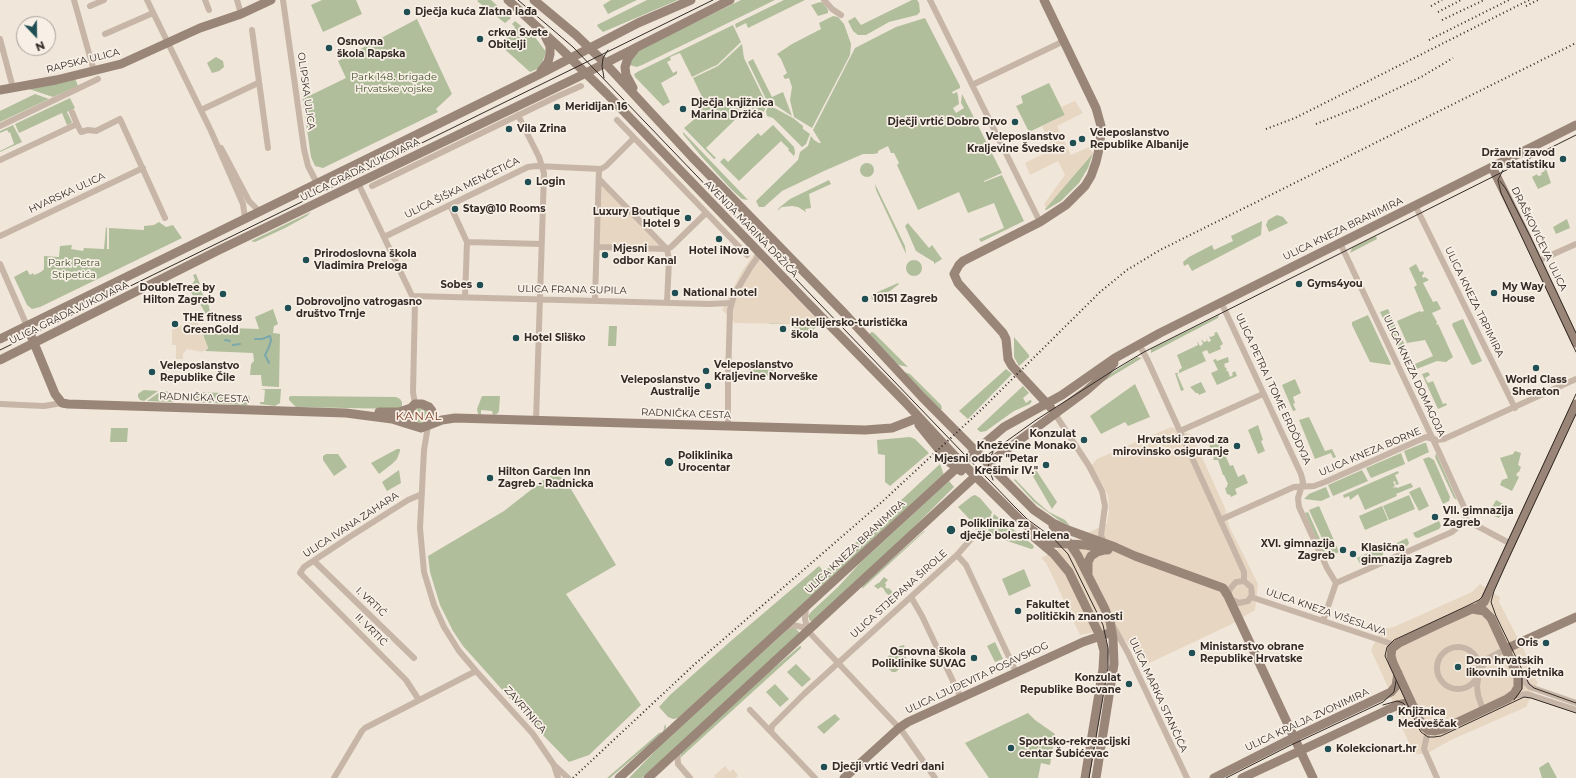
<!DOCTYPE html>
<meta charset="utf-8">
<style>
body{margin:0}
#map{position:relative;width:1576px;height:778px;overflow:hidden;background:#f0e6da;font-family:Montserrat,sans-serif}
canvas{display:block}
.north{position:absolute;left:16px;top:16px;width:40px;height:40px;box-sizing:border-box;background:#f8f0e6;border:1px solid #aaa19a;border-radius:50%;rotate:158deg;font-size:11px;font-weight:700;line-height:16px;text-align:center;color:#342b27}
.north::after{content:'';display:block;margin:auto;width:14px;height:18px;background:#1f4e53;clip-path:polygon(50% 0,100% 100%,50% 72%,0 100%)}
</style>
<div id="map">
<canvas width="1576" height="778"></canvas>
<div class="north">N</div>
</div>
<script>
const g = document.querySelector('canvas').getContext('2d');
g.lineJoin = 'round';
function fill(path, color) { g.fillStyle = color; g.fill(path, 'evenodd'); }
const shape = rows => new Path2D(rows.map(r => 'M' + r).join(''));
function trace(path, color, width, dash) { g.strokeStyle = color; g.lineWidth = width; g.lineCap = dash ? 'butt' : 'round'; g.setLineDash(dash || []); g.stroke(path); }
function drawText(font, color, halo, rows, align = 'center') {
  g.font = font + ' Montserrat,sans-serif'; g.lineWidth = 3.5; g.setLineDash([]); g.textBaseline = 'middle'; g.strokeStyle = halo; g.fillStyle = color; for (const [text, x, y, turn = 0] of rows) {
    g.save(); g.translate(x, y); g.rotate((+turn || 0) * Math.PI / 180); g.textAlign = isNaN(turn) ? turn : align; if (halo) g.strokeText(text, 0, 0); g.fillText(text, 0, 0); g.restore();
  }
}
fill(shape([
 [322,0,356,0,362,14,323,32,311,5],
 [479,0,491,0,511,18,505,23,477,1],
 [611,0,637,0,608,14,603,5],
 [647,0,678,0,603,32,598,27,597,25],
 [741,0,775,0,642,65,637,67,629,65,637,51],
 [784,0,805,0,748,28,746,23,736,28,735,24],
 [912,0,917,0,919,3,920,12,917,15,889,22,866,35,858,35,853,31,848,21,855,17,861,25],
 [820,2,823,3,828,10,828,13,818,16,811,5],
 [833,16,838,17,844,24,851,44,850,55,812,128,794,117,790,100,792,87,789,78,785,79,783,76,787,73,781,59,777,54,792,44,821,29,819,23],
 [925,18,960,86,960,88,952,92,953,94,957,92,958,96,959,104,953,108,956,113,964,108,961,103,962,94,1002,173,984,181,984,182,1002,175,1024,221,981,242,979,239,1004,228,994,203,968,213,959,192,918,210,897,165,899,163,894,153,891,153,888,146,878,151,878,153,874,154,863,154,824,171,782,191,764,207,759,207,756,201,798,160,800,152,808,146,811,136,814,140,819,143,821,143,813,130,855,48,896,27],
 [417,19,452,94,436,109,438,112,323,168,315,166,311,157,302,95,307,92,309,96,346,78,338,61],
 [515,21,535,37,546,52,542,63,537,69,530,72,500,45,515,27,512,24],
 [733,25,741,42,717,65,710,68,692,77,680,53,670,57,671,60,667,62,673,73,677,71,677,74,661,83,670,102,663,106,635,77,634,74,639,71],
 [742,44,744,58,767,105,762,115,757,117,755,116,757,113,749,106,706,148,716,158,714,159,684,128,698,116,701,110,700,104,704,101,693,78,718,66],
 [216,57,223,61,224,67,219,71,212,73,207,63],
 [753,59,772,97,783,92,792,116,766,99,748,62],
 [75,78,78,86,53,97,29,89],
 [1049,83,1065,115,1029,132,1016,106,1023,103,1021,96],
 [35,94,49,99,0,122,0,111],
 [70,98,75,108,67,112,72,122,70,124,67,125,62,113,19,133,15,124],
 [769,105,793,118,803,126,803,129,810,134,806,144,802,147,773,118,767,116,766,111],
 [13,125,22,142,0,152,0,151,14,144,10,132,9,133,7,130,0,133,0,131],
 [773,125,794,147,795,153,794,156,788,150,789,149,781,141,739,181,720,162,724,158,728,162,758,133,761,136],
 [683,132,748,200,742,199,731,189,701,156,683,134],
 [1093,153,1088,168,1079,183,1061,201,1046,210,1045,209],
 '860 170a7 7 0 1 1 14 0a7 7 0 1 1-14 0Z',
 [1545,166,1551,183,1538,189,1532,177,1537,174,1538,176,1542,175,1541,173,1545,171,1543,167],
 [829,180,831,184,809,194,811,208,805,209,806,212,798,207,792,206,782,207,777,211,780,207,790,199],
 [875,184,905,246,906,254,876,190],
 [311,212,307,216,285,228,255,242,251,241],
 [1277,215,1283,217,1288,223,1269,232,1266,225,1268,220],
 [1567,219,1570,228,1556,234,1553,227],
 [1262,221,1261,235,1192,271,1188,264,1184,266,1183,262,1189,257,1212,245,1214,250,1233,241,1231,236],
 [159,222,166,227,173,225,182,238,40,307,32,309,27,305,14,277,27,270,30,275,33,273,34,275,41,272,44,269,44,256,59,257,60,246,72,245,71,249,83,251,84,248,104,249,106,227,107,228,107,249,109,249,109,228,144,230,144,226,154,225],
 [908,223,929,248,932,245,942,259,934,264,934,262,916,251,905,226],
 [1376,236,1377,239,1350,253,1352,248],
 '906 268a8 8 0 1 1 16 0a8 8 0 1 1-16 0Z',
 [1416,264,1420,272,1423,271,1424,274,1422,275,1423,278,1425,277,1429,280,1423,283,1433,302,1437,301,1441,309,1432,313,1437,322,1436,325,1438,324,1453,357,1446,362,1437,361,1414,370,1415,364,1433,356,1425,340,1407,343,1397,321,1420,311,1421,312,1424,311,1414,287,1417,285,1409,268],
 [196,274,200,284,198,285,209,306,210,314,206,315,202,307,189,290,190,287,195,280,193,275],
 [898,283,899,284,890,291,872,300,871,295],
 [273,309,278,324,274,326,273,333,280,334,279,387,262,386,261,375,250,375,251,364,254,361,253,353,205,351,208,348,200,327,259,329,255,317],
 [1388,309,1393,320,1386,324,1380,312],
 [1219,315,1218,318,1151,353,1151,349],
 [1368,315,1391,364,1390,365,1370,362,1352,325,1352,322],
 [1463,319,1482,361,1473,365,1471,364,1452,325,1453,323],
 [770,321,792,322,816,327,812,331,795,331,794,324,769,324],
 [1394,323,1405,345,1398,348,1388,326],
 [609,326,617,326,616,346,608,346],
 [872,332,874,333,908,367,899,365,895,362,870,335,870,333],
 [1217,332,1223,344,1220,346,1221,349,1209,354,1207,350,1202,352,1206,361,1177,374,1184,390,1181,391,1175,373,1179,373,1179,370,1182,368,1177,355,1198,345,1197,341,1200,346,1203,344,1201,339,1204,342,1207,341,1206,337,1208,342,1211,341,1209,336,1211,337,1215,335,1214,333],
 [1014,337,1029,355,1029,357,1019,366,1014,357],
 [1137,357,1142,358,1104,381,1107,376],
 [1228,357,1229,362,1224,364,1225,366,1224,366,1227,369,1226,371,1228,371,1230,377,1233,375,1232,373,1235,371,1237,376,1217,385,1211,373,1218,370,1213,360,1216,359,1217,361],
 [750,364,775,365,774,376,749,375],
 [1006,369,1012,374,968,419,959,411],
 [904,372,910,374,941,405,942,409,940,409],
 [1428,372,1430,375,1425,378,1428,383,1433,381,1443,404,1446,403,1447,405,1438,409,1422,374],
 [1295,379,1301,393,1293,397,1295,403,1293,404,1296,410,1293,411,1282,385],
 [1201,382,1206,392,1199,395,1198,393,1196,393,1190,387],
 [1135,384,1150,417,1128,426,1125,422,1101,434,1090,416],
 [1023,386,1029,393,1023,398,1026,403,1030,400,1032,401,1030,404,1014,411,986,431,981,432,979,431,977,429],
 [260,389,281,389,280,403,275,406,260,404,260,402,264,402,265,390],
 [142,391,144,390,158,391,144,401,140,400,138,397,138,394],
 [161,391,167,391,174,402,147,401],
 [196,393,199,392,223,393,210,403,196,402,192,397],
 [226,393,233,394,240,405,213,403],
 [235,394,248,395,250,398,250,402,247,405,241,405],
 [291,396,396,397,400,399,402,402,402,406,398,409,296,407,289,400,289,397],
 [482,396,500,396,499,411,497,414,493,415,492,411,481,410,481,415,478,414,477,409],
 [418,408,426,410,428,415,426,422,421,424,414,421,413,419,413,414],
 [1309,417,1325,451,1332,449,1336,457,1333,458,1331,453,1315,459,1299,420],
 [1258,425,1263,440,1261,441,1265,451,1258,454,1248,430],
 [111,428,128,428,127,442,110,442],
 [910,437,915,439,929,453,890,486,885,482,885,455,878,454,877,440],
 [1217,437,1230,466,1233,465,1238,477,1244,474,1248,483,1235,489,1237,494,1231,497,1230,495,1227,494,1225,488,1227,487,1227,485,1228,484,1224,475,1223,475,1218,460,1213,460,1214,458,1209,447,1210,446,1208,440,1211,439,1215,440],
 [1424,443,1426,443,1429,452,1408,462,1404,451],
 [397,449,400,449,400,451,397,459,392,464,379,474,371,463],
 [1515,451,1521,453,1518,465,1521,467,1519,472,1518,472,1516,475,1519,477,1512,491,1500,485,1502,480,1508,478,1500,458,1513,454],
 [1401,453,1405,464,1371,478,1366,468],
 [1436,453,1457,500,1454,498,1435,457],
 [326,454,338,454,347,467,334,476,323,460,323,456],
 [1429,457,1434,460,1450,497,1449,501,1443,504,1423,459],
 [940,464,944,475,678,718,673,719,668,717,659,707,670,695,732,640,819,566,824,572],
 [399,470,401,483,387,491,382,482],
 [1036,470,1057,502,1052,509,1031,473],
 [1362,470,1368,481,1333,496,1328,485],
 [555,471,568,484,616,565,566,594,641,705,589,755,569,762,541,733,463,646,453,631,440,605,430,572,428,556,504,511],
 [1398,471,1399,473,1395,475,1399,484,1396,485,1395,481,1393,482,1395,485,1393,488,1396,487,1397,488,1411,483,1413,487,1396,494,1397,496,1365,510,1358,494,1350,500,1349,496,1344,498,1343,495],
 [1015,479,1036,501,1049,512,1065,520,1070,526,1060,521,1034,502,1014,480],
 [949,481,954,487,902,539,813,621,810,621,808,616,811,612,838,587,860,563],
 [1326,487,1330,497,1321,501,1304,499,1309,494],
 [1420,487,1429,506,1419,511,1409,492],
 [975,495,980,498,992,512,985,533,984,533,976,531,974,524,958,507,972,496],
 [1409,495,1415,509,1389,520,1383,506],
 [1496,500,1505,505,1503,511,1500,509,1498,513,1501,514,1499,518,1487,513,1490,511],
 [1319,506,1339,552,1335,554,1328,551,1309,510],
 [1382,506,1388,520,1365,530,1359,516],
 [1308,512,1327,555,1325,558,1305,513],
 [994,514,1033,545,1034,548,1031,549,987,534],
 [1439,521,1441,526,1439,529,1418,538,1415,537,1413,533],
 [924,531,925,531,862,589,863,585],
 [1407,538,1409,543,1407,546,1395,551,1390,551,1389,547],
 [1383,546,1385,549,1383,550,1383,556,1365,565,1362,565,1359,562,1357,558],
 [1024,569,1031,586,1009,596,1002,579],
 [884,577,888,580,885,583,886,585,885,587,888,589,889,588,894,594,891,597,886,593,883,588,881,587,878,589,874,586,878,583,879,583],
 [789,628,795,628,799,632,799,634,642,778,629,778,658,748],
 [995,642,1003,659,995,662,987,646],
 [904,645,907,654,904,664,896,672,892,672,882,662,900,646],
 [800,646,801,646,801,648,680,758,681,753,749,689],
 [796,664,811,679,802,687,787,672],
 [775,684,789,699,780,707,766,692],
 [1028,713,1035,720,1055,734,1050,765,1041,763,1038,778,989,778,965,743],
 [835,714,840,719,824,734,817,727],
 [665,724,666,727,664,732,610,778,607,778,659,733,663,732],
 [1548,762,1549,763,1557,778,1542,778,1539,768]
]), '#b1be9b');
fill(shape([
 [1075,101,1083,113,1057,126,1071,155,1089,147,1093,153,1046,208,1044,204,1065,175,1058,161,1030,175,1025,163,1053,149,1042,126,1065,115,1061,107],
 [600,176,670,251,595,248],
 [754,254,820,322,795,324,735,323,722,310,742,271],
 [196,319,208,348,202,352,187,349,183,354,183,359,176,359,176,345,172,345,172,330],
 [1171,427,1192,435,1225,508,1229,526,1258,584,1255,610,1230,625,1145,665,1115,628,1080,635,1053,577,1046,563,1041,558,1107,523,1109,510,1108,496,1103,485,1091,466,1097,459],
 [1480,584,1500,597,1499,602,1525,652,1536,680,1538,682,1526,707,1451,740,1426,754,1414,754,1396,714,1387,685,1371,650,1381,628,1389,628,1396,626,1472,592],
 [725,766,730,772,733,769,738,775,736,778,716,778,714,776]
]), '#e7d7c2');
trace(shape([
 [255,339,262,339,270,336,271,340,269,347,265,355,269,363],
 [225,340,230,341],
 [233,345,240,344]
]), '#7ba8ab', 2);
trace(shape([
 [74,0,94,71],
 [147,0,211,131,243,204,245,218],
 [205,0,209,10],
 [237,0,241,14],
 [283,0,304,149,308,166,317,183],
 [824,0,832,9,841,15],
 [930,0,1040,222],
 [90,6,104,0],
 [252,30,268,148],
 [105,34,153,13],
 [0,39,13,88],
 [972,85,1064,41],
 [201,110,258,83],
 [518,115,539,157,544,173,536,421],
 [617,120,747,255],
 [77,124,81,132,88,130,96,131,120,119,165,218],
 [0,126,98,79],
 [221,148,249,201,259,211],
 [0,160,77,124,72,112],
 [599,179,667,249,669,259,667,303],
 [358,183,415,302,413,392,415,404],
 [372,186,556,97,581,86],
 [450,205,467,242,465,297],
 [1415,205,1515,408],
 [0,236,143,168],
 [384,237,528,167,536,166,601,169,606,166,634,138],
 [467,242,541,244],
 [1340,243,1439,452,1464,507,1466,520],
 [597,247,667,249],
 [667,249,671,247,706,213],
 [1538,261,1576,244],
 [0,264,27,326],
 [413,296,709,304,731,303],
 [595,300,599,169],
 [1221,302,1301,474,1303,482,1298,498,1299,507,1327,568,1336,583],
 [1139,344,1148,361,1244,572,1244,581],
 [0,404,44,406,62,403],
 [1055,414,1089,466,1102,491,1105,506,1101,535,1104,543],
 [428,426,424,450,420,528,424,572,434,605,444,627,459,651,476,671,533,734,554,765,558,778],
 [728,427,728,378,730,310,734,295,750,268,757,258,758,251],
 [1180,431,1263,394],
 [1220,520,1294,487,1314,486,1325,482,1426,437,1437,440,1444,439,1576,379],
 [1466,520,1511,544],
 [957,555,966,565,1016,672],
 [314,561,414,658],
 [1228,596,1230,589,1236,582,1244,581,1251,587,1252,595,1248,601,1239,603,1230,599],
 [911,597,922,616,961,698],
 [1251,597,1395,645],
 [1323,621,1336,583,1452,532,1466,520],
 [1112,624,1128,653,1187,778],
 [785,628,793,625,802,627,808,631,805,619,806,608],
 [808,631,902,731,935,778],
 '1437 668a21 21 0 1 1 42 0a21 21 0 1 1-42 0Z',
 [1481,671,1484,664,1489,658,1506,649],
 [1517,675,1530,687,1576,703],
 [1478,679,1477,686,1478,695,1483,710],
 [1513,696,1527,694,1576,710],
 [419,700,406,680,300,573,304,567,351,536,408,500,422,494],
 [750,710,815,778],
 [1428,730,1424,749,1437,778],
 [771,732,772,726,804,694,957,555,972,538],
 [677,751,678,764,690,778],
 [554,765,568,778],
 [334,778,362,731,365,728,476,671]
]), '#c7b6a7', 6);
trace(shape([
 [508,0,559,47,607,94,805,300,905,402,955,456,1020,520,1036,533,1052,543,1086,545,1108,550],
 [534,0,576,35,605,63,692,157,845,314,922,397,1034,510,1053,523,1068,530,1115,547,1135,556,1223,588,1228,596,1313,778],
 [1044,0,1096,108,1101,126,1100,145,1096,162,1091,176,1085,186,1066,205,1040,222,963,261,959,265,954,274,958,283,1003,333,1006,339,1008,359,1012,366,1051,408],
 [541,71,548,62,550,54,550,46,545,36],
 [633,88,626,75,625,67,628,58,635,49],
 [0,90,56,80,121,64,200,28,241,14,271,0],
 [1492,167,1527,238,1576,343],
 [27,326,55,394,62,403,68,404,346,413,392,419,411,425],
 [0,339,538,75,638,23,691,0],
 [0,360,219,250,576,78,730,0],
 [379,412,399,412,411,408,415,404,422,404,429,407,432,411,433,418,429,425,421,428,411,425,409,422,408,414,411,408],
 [429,425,442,420,455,418,865,430,892,428,915,419],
 [919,425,949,462,961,471],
 [1053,526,1070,544,1078,556,1104,607,1110,621,1113,639,1114,664,1096,778],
 [1035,538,1054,554,1069,572,1100,636,1104,651,1103,669,1085,778],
 [1088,573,1088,562,1091,556,1097,552,1105,550],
 [1472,609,1484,611,1491,618,1516,672,1518,678,1518,687,1514,694,1507,699,1443,729,1435,731,1428,730,1424,727,1419,719,1393,663,1391,656,1392,648,1399,643,1441,623,1472,609,1478,607,1484,602,1576,404],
 [1507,653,1510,647,1576,617],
 [619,778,972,454,1004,427,1062,395,1115,358,1160,333,1576,125],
 [648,778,994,459,1086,391,1103,376,1114,363],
 [844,778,899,728,908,722,1083,642,1112,632],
 [1214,778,1287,741,1391,692,1396,686,1398,673],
 [1242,778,1398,705,1407,703,1414,707]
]), '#9a8678', 9);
trace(shape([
 [518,0,573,47,1013,505,1027,519,1053,538,1068,554,1103,625,1108,648,1108,668,1089,778],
 [604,78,602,66,603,58,608,50],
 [1503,170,1498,180,1501,193,1576,352],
 [1500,181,1506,189,1530,236,1576,333],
 [0,350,713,0],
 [1576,394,1482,597,1479,600,1467,606,1394,640,1387,647,1385,656,1418,727,1421,732,1428,737,1434,737,1441,736,1524,697,1531,698,1576,713],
 [1576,414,1506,564,1494,591,1491,602,1496,616,1529,684,1534,688,1576,703],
 [966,456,975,459,986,456,1036,420,1114,370,1144,352,1576,135],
 [993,480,988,467,990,458,993,452],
 [1514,700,1522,689,1522,675],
 [1383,705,1397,701,1403,703,1408,708],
 [1226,778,1289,746,1383,702,1394,692,1396,681]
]), '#342b27', 1);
trace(shape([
 [1431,6,1442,0],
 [1526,6,1538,0],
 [1438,12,1461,0],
 [1442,20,1484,0],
 [1429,40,1509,0],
 [1316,124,1361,106,1421,77,1453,58],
 [1266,129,1295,118,1529,0],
 [573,778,696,663,883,501,982,409,1100,292,1127,270,1160,250,1576,43]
]), '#342b27', 2, [1, 3]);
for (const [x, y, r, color] of [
 [407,12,4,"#1f4e53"],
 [480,39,4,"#1f4e53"],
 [329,48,4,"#1f4e53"],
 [557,107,4,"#1f4e53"],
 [683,109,4,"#1f4e53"],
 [1015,122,4,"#1f4e53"],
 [509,129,4,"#1f4e53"],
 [1082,139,4,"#1f4e53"],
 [1073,143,4,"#1f4e53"],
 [1563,159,4,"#1f4e53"],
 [528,182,4,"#1f4e53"],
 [455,209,4,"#1f4e53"],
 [688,218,4,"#1f4e53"],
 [719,239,4,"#1f4e53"],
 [605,255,4,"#1f4e53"],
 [306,260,4,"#1f4e53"],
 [1299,284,4,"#1f4e53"],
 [480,285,4,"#1f4e53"],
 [675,293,4,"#1f4e53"],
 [1494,293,4,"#1f4e53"],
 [223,294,4,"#1f4e53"],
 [865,299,4,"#1f4e53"],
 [288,308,4,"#1f4e53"],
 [175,324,4,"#1f4e53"],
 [783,329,4,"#1f4e53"],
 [516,338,4,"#1f4e53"],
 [1536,368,4,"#1f4e53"],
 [706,371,4,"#1f4e53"],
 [152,372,4,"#1f4e53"],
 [708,386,4,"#1f4e53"],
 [1084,440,4,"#1f4e53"],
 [1237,446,4,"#1f4e53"],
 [669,462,5,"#1f4e53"],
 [1046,465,4,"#1f4e53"],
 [490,478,4,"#1f4e53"],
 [1435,517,4,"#1f4e53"],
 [951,530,5,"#1f4e53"],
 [1343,550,4,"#1f4e53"],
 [1353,554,4,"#1f4e53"],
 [1018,611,4,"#1f4e53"],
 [1546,643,4,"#1f4e53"],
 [1192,653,4,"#1f4e53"],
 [974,658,4,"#1f4e53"],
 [1458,667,4,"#1f4e53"],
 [1129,684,4,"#1f4e53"],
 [1390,718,4,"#1f4e53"],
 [1011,748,4,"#1f4e53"],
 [1328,749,4,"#1f4e53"],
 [824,767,4,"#1f4e53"]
]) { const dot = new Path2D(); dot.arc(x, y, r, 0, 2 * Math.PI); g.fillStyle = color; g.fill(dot); trace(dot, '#f8f0e6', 1.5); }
drawText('bold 10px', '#342b27', '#f8f0e6', [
 ["Dječja kuća Zlatna lađa",415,12],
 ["crkva Svete",488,33],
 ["Obitelji",488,45],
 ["Osnovna",337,42],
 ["škola Rapska",337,54],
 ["Dječja knjižnica",691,103],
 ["Marina Držića",691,115],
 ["Meridijan 16",565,107],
 ["Dječji vrtić Dobro Drvo",1007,122,"right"],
 ["Vila Zrina",517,129],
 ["Veleposlanstvo",1090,133],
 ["Republike Albanije",1090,145],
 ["Veleposlanstvo",1065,137,"right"],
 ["Kraljevine Švedske",1065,149,"right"],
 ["Državni zavod",1555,153,"right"],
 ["za statistiku",1555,165,"right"],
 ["Login",536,182],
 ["Stay@10 Rooms",463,209],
 ["Luxury Boutique",680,212,"right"],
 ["Hotel 9",680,224,"right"],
 ["Mjesni",613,249],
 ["odbor Kanal",613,261],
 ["Hotel iNova",719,251,"center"],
 ["Prirodoslovna škola",314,254],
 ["Vladimira Preloga",314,266],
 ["Gyms4you",1307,284],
 ["Sobes",472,285,"right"],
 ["My Way",1502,287],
 ["House",1502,299],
 ["DoubleTree by",215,288,"right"],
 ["Hilton Zagreb",215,300,"right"],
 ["National hotel",683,293],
 ["10151 Zagreb",873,299],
 ["Dobrovoljno vatrogasno",296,302],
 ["društvo Trnje",296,314],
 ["THE fitness",183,318],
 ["GreenGold",183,330],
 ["Hotelijersko-turistička",791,323],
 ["škola",791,335],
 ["Hotel Sliško",524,338],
 ["Veleposlanstvo",714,365],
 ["Kraljevine Norveške",714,377],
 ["Veleposlanstvo",160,366],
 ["Republike Čile",160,378],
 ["Veleposlanstvo",700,380,"right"],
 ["Australije",700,392,"right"],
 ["World Class",1536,380,"center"],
 ["Sheraton",1536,392,"center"],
 ["Konzulat",1076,434,"right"],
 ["Kneževine Monako",1076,446,"right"],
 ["Hrvatski zavod za",1229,440,"right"],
 ["mirovinsko osiguranje",1229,452,"right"],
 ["Poliklinika",678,456],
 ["Urocentar",678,468],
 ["Mjesni odbor \"Petar",1038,459,"right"],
 ["Krešimir IV.\"",1038,471,"right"],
 ["Hilton Garden Inn",498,472],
 ["Zagreb - Radnicka",498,484],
 ["VII. gimnazija",1443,511],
 ["Zagreb",1443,523],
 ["Poliklinika za",960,524],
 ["dječje bolesti Helena",960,536],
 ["XVI. gimnazija",1335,544,"right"],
 ["Zagreb",1335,556,"right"],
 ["Klasična",1361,548],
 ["gimnazija Zagreb",1361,560],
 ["Fakultet",1026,605],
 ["političkih znanosti",1026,617],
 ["Oris",1538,643,"right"],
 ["Ministarstvo obrane",1200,647],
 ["Republike Hrvatske",1200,659],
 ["Osnovna škola",966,652,"right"],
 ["Poliklinike SUVAG",966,664,"right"],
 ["Dom hrvatskih",1466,661],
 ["likovnih umjetnika",1466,673],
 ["Konzulat",1121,678,"right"],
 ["Republike Bocvane",1121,690,"right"],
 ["Knjižnica",1398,712],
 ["Medveščak",1398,724],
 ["Sportsko-rekreacijski",1019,742],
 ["centar Šubićevac",1019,754],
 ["Kolekcionart.hr",1336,749],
 ["Dječji vrtić Vedri dani",832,767]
], 'left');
drawText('10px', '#342b27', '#f8f0e6', [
 ["RAPSKA ULICA",83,61,-14],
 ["OLIPSKA ULICA",306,91,82],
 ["ULICA GRADA VUKOVARA",360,170,-26],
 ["ULICA ŠIŠKA MENČETIĆA",462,188,-26],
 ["HVARSKA ULICA",67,193,-25],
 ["AVENIJA MARINA DRŽIĆA",751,229,46],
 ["ULICA KNEZA BRANIMIRA",1343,229,-26],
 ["DRAŠKOVIĆEVA ULICA",1539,239,64],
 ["ULICA FRANA SUPILA",572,290,1],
 ["ULICA KNEZA TRPIMIRA",1474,302,64],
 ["ULICA GRADA VUKOVARA",69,313,-26],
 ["ULICA KNEZA DOMAGOJA",1414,376,65],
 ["ULICA PETRA I TOME ERDÖDYJA",1273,389,65],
 ["RADNIČKA CESTA",204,398,2],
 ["RADNIČKA CESTA",686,414,2],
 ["ULICA KNEZA BORNE",1370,452,-23],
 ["ULICA IVANA ZAHARA",351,525,-33],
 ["ULICA KNEZA BRANIMIRA",855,547,-43],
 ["ULICA STJEPANA ŠIROLE",899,594,-42],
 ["I. VRTIĆ",371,602,43],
 ["ULICA KNEZA VIŠESLAVA",1326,612,19],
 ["II. VRTIĆ",371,630,45],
 ["ULICA LJUDEVITA POSAVSKOG",977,678,-25],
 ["ULICA MARKA STANČIĆA",1158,695,65],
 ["ZAVRTNICA",525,710,49],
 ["ULICA KRALJA ZVONIMIRA",1307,720,-25]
]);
drawText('10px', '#42512c', '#f8f0e6', [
 ["Park 148. brigade",394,77],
 ["Hrvatske vojske",394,89],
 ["Park Petra",74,263],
 ["Stipetića",74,275]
]);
g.letterSpacing = '1px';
drawText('12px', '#7e3c25', '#f8f0e6', [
 ["KANAL",419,416]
]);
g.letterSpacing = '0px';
</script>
